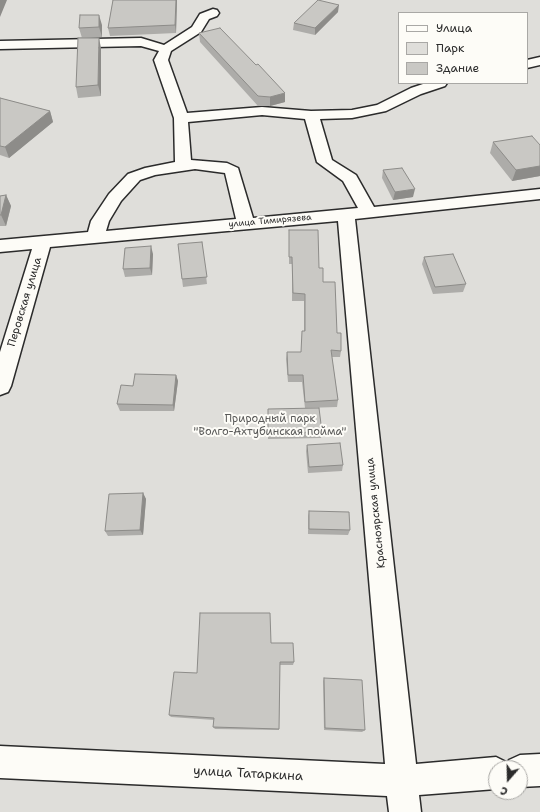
<!DOCTYPE html>
<meta charset="utf-8">
<style>
body{margin:0}
#map{position:relative;width:540px;height:812px;overflow:hidden;background:#fdfcf7;font-family:"Shantell Sans",sans-serif}
canvas{display:block}
.legend{position:absolute;left:398px;top:12px;width:130px;height:72px;box-sizing:border-box;background:#fdfcf7;border:1px solid #a9a8a5;margin:0;padding:5px 7px;list-style:none;font-size:12px;color:#2b2b2b}
.legend li{display:flex;align-items:center;gap:8px;height:20px}
.legend b{width:20px;border:1px solid #a9a8a5}
.north{position:absolute;left:488px;top:760px;width:40px;height:40px;box-sizing:border-box;background:#fdfcf7;border:1px solid #a9a8a5;border-radius:50%;rotate:200deg;font-size:11px;font-weight:700;line-height:16px;text-align:center;color:#2b2b2b}
.north::after{content:'';display:block;margin:auto;width:14px;height:18px;background:#2b2b2b;clip-path:polygon(50% 0,100% 100%,50% 72%,0 100%)}
</style>
<div id="map">
<canvas width="540" height="812"></canvas>
<ul class="legend">
<li><b style="height:5px;background:#fdfcf7"></b>Улица</li>
<li><b style="height:11px;background:#dfdeda"></b>Парк</li>
<li><b style="height:11px;background:#c9c8c4"></b>Здание</li>
</ul>
<div class="north">С</div>
</div>
<script>
const g = document.querySelector('canvas').getContext('2d');
g.lineJoin = 'round';
function fill(path, color) { g.fillStyle = color; g.fill(path, 'evenodd'); }
const shape = rows => new Path2D(rows.map(r => 'M' + r).join(''));
function trace(path, color, width, dash) { g.strokeStyle = color; g.lineWidth = width; g.lineCap = dash ? 'butt' : 'round'; g.setLineDash(dash || []); g.stroke(path); }
function drawText(font, color, halo, rows, align = 'center') {
  g.font = font + ' "Shantell Sans",sans-serif'; g.lineWidth = 4; g.setLineDash([]); g.textBaseline = 'middle'; g.strokeStyle = halo; g.fillStyle = color; for (const [text, x, y, turn = 0] of rows) {
    g.save(); g.translate(x, y); g.rotate((+turn || 0) * Math.PI / 180); g.textAlign = isNaN(turn) ? turn : align; if (halo) g.strokeText(text, 0, 0); g.fillText(text, 0, 0); g.restore();
  }
}
fill(shape([
 [0,0,540,0,540,812,0,812],
 [399,13,527,13,527,83,399,83],
 [496,768,520,768,520,792,496,792]
]), '#dfdeda');
const minor = shape([
 [213,9,217,10,219,13,217,16,209,19,201,32,171,51,168,60,187,113,262,107,311,111,352,110,377,105,411,88,426,83,447,83,445,86,421,94,386,111,352,118,320,119,332,160,356,175,374,207,540,189,540,199,355,219,416,764,496,757,508,763,509,760,520,755,540,754,540,786,520,787,520,768,496,768,496,789,419,795,421,812,389,812,387,796,0,778,0,746,385,764,338,221,50,247,11,386,8,392,0,395,0,352,32,249,0,252,0,240,88,232,91,221,109,194,128,174,145,168,175,162,174,118,154,60,159,51,141,46,0,49,0,41,141,38,164,45,192,27,200,14,213,9],
 [262,115,305,119,317,162,343,181,358,208,253,218,238,168,227,163,191,160,188,122,262,115],
 [195,169,225,173,236,219,106,231,109,221,121,201,140,180,155,175,195,169],
 [540,57,540,65,527,68,527,60,540,57]
]);
trace(minor, '#2b2b2b', 3);
fill(minor, '#fdfcf7');
fill(shape([
 [113,0,177,0,176,33,110,36,108,28],
 [338,12,315,35,293,30,294,23],
 [102,25,102,37,82,38,79,28],
 [199,33,256,65,285,102,270,106,258,106,200,42],
 [101,48,101,96,78,98,76,87],
 [0,98,50,111,53,122,9,158,0,155],
 [493,142,540,145,540,176,512,181,490,153],
 [383,170,413,197,393,200,382,178],
 [6,195,11,206,6,226,0,226,0,196],
 [289,230,319,268,323,282,341,351,340,357,332,357,338,400,337,407,305,408,302,382,288,382,286,359,287,352,301,352,304,331,304,301,292,301,292,264,289,264],
 [202,242,207,284,183,287,182,279],
 [153,254,152,275,125,277,123,269],
 [424,257,466,284,463,292,433,294,422,264],
 [176,375,178,381,174,411,120,411,117,404,133,386],
 [268,409,322,432,321,438,268,439],
 [307,445,343,465,342,471,308,473,306,451],
 [143,493,146,499,143,535,108,536,105,531],
 [309,511,350,530,348,535,308,534,308,516],
 [271,643,294,662,293,665,280,665,279,730,215,729,213,727,214,720,171,717,169,715,197,673],
 [324,678,365,730,362,732,324,730,323,681]
]), '#adaca9');
fill(shape([
 [0,0,7,0,0,17],
 [176,0,177,0,176,33,175,25],
 [339,5,338,12,315,35,315,28],
 [99,15,102,25,102,37,99,27],
 [99,38,101,48,101,96,98,85],
 [285,93,285,102,270,106,270,97],
 [50,111,53,122,9,158,5,147],
 [540,166,540,176,512,181,516,170],
 [415,189,413,197,393,200,395,192],
 [6,195,11,206,6,226,1,215],
 [151,246,153,254,152,275,150,268],
 [176,375,178,381,174,411,173,405],
 [143,493,146,499,143,535,140,530]
]), '#8d8c89');
const building = shape([
 [113,0,176,0,175,25,108,28,113,0],
 [318,0,339,5,315,28,294,23,318,0],
 [80,15,99,15,99,27,79,28,80,15],
 [220,28,256,65,258,64,285,93,270,97,258,96,199,33,220,28],
 [78,38,99,38,98,85,76,87,78,38],
 [0,98,50,111,5,147,0,146,0,98],
 [532,136,540,145,540,166,516,170,493,142,532,136],
 [402,168,415,189,395,192,383,170,402,168],
 [6,195,1,215,0,215,0,196,6,195],
 [289,230,318,230,319,268,323,268,323,282,335,282,337,333,341,333,341,351,331,350,338,400,305,402,303,375,288,375,287,352,301,352,302,331,305,331,305,294,293,293,292,257,289,257,289,230],
 [202,242,207,277,182,279,178,244,202,242],
 [151,246,150,268,123,269,125,248,151,246],
 [453,254,466,284,435,287,424,257,453,254],
 [135,374,176,375,173,405,117,404,121,385,133,386,135,374],
 [319,408,322,432,268,433,268,409,319,408],
 [340,443,343,465,309,467,307,445,340,443],
 [143,493,140,530,105,531,109,494,143,493],
 [309,511,349,512,350,530,309,529,309,511],
 [200,613,270,613,271,643,293,643,294,662,280,662,279,729,213,727,214,718,169,715,174,672,197,673,200,613],
 [324,678,362,680,365,730,325,728,324,678]
]);
fill(building, '#c9c8c4');
trace(building, '#8d8c89', 1);
drawText('9px', '#2b2b2b', '#fdfcf7', [
 ["улица Тимирязева",270,221,-5]
]);
drawText('11px', '#2b2b2b', '#fdfcf7', [
 ["Перовская улица",25,302,-73],
 ["Красноярская улица",376,513,-96]
]);
drawText('11px', '#585857', '#fdfcf7', [
 ["Природный парк",270,419],
 ["\"Волго-Ахтубинская пойма\"",270,432]
]);
drawText('13px', '#2b2b2b', '#fdfcf7', [
 ["улица Татаркина",248,774,3]
]);
</script>
